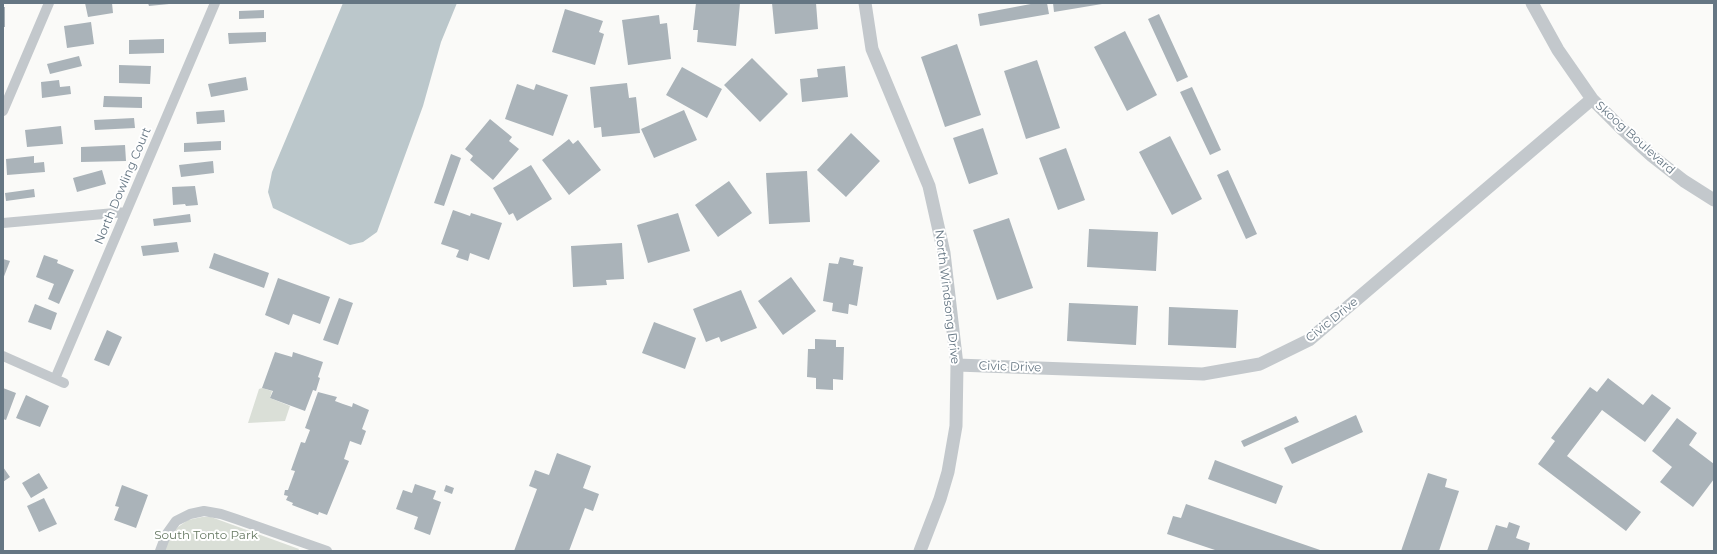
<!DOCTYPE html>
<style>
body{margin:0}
#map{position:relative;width:1717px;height:554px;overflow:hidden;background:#fafaf8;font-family:Montserrat,sans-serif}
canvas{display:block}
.frame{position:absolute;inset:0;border:4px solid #657683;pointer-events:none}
</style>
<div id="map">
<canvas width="1717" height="554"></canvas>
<div class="frame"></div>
</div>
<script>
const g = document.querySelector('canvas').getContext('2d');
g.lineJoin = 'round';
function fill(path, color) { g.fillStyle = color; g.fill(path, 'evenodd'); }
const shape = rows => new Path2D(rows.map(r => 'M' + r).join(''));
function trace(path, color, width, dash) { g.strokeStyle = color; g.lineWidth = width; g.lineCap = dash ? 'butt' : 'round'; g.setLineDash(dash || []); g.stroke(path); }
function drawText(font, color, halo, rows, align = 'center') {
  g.font = font + ' Montserrat,sans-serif'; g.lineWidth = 4; g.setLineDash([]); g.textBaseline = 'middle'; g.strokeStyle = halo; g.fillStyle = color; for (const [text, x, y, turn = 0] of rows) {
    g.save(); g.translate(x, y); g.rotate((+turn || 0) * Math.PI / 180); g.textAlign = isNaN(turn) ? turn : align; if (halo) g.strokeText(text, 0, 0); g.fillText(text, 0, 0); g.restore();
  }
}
fill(shape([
 [262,388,272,391,270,398,290,406,285,421,248,423,259,389],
 [202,517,211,517,299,549,298,551,163,551,167,541,178,527,188,520]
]), '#dadfd7');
fill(shape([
 [343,3,457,3,441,42,423,106,377,232,363,242,350,245,273,208,268,192,272,172]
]), '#bbc7cb');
fill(shape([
 [85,3,112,3,113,13,88,17],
 [148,3,169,3,169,4,149,6],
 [696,3,740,3,736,46,697,42,698,30,693,30],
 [772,3,816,3,818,29,775,34],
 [1036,3,1047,3,1049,14,980,26,978,14],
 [1053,3,1102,3,1102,4,1054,12],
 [3,7,5,7,5,27,3,27],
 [565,9,603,21,599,32,604,34,595,65,552,52],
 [264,10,264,18,239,19,239,11],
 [1159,14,1188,77,1177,82,1148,19],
 [659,15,660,24,667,23,671,59,628,65,622,20],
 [91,22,94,44,67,48,64,26],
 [1125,31,1157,95,1127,111,1094,47],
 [266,32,266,42,229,44,228,33],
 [164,39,164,53,129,54,129,40],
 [957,44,981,115,945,127,921,57],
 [79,56,82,66,50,74,47,64],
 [752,58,788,94,760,122,724,85],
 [1037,60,1060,128,1026,139,1004,71],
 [119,65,151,66,150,84,119,83],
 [845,66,848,97,802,102,800,79,818,77,817,69],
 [682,67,722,89,707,118,666,95],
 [246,77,248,90,211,97,208,84],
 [59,80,60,87,70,86,71,94,42,98,41,82],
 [627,83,629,98,636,97,640,133,602,137,601,127,594,128,590,87],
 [517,84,534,90,536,84,568,95,553,136,505,119],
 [1192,87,1221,150,1210,155,1180,92],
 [104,96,142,97,142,108,103,107],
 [224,110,225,122,197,124,196,112],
 [684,110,697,140,654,158,641,129],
 [134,118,135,128,95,130,94,120],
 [490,119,512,137,509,141,519,149,493,180,470,160,473,156,465,149],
 [61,126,63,144,27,147,25,130],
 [983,128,998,174,969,184,953,138],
 [851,133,880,161,846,197,817,170],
 [1170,136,1202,199,1172,215,1139,152],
 [569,139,573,144,578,140,601,170,569,195,542,160],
 [221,141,221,150,184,152,184,143],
 [125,145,126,161,81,162,81,147],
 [1066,148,1085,200,1058,210,1039,158],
 [451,154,461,158,444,206,434,203],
 [34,156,34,163,44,162,45,172,7,175,6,159],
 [213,161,214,173,181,177,179,165],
 [531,165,552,199,517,221,513,213,509,215,493,188],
 [102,170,106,184,77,192,73,178],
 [1228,170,1257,234,1246,239,1217,175],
 [807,171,810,222,769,224,766,173],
 [729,181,752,213,718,237,695,205],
 [195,186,198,205,186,206,185,204,173,205,172,187],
 [34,189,35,197,6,201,5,193],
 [453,210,470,216,471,213,502,223,489,260,470,253,468,261,456,257,459,250,441,244],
 [678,213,690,251,648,263,637,225],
 [190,214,191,222,154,226,153,219],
 [1009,218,1033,288,997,300,973,230],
 [1089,229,1158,232,1156,271,1087,267],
 [177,242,179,252,143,256,141,246],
 [622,243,624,279,606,280,607,285,573,287,571,246],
 [214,253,269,273,264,288,209,268],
 [44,255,58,260,57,263,74,270,59,304,48,299,54,284,36,277],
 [840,257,854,260,853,265,863,267,857,306,849,304,848,314,832,311,833,303,823,301,829,263,838,264],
 [3,259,10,261,3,279],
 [791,277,816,311,783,335,758,301],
 [278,278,330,297,320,324,293,314,289,325,265,315],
 [741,290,757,328,721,342,719,337,706,342,693,309],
 [339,298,353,303,338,345,323,340],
 [1069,303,1138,306,1136,345,1067,341],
 [35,304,57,313,51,330,28,322],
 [1169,307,1238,310,1236,348,1168,345],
 [654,322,696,338,685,369,642,353],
 [107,330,122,337,109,366,94,360],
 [815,339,836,340,836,347,844,347,843,380,833,379,833,390,816,389,816,378,807,377,808,349,815,349],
 [275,352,292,357,293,352,323,362,318,377,320,378,316,391,313,390,305,411,270,398,273,391,262,388],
 [1608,378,1643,405,1652,394,1671,408,1645,442,1602,410,1567,456,1641,512,1626,531,1538,464,1555,441,1551,438,1590,387,1597,392],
 [3,388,16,393,6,420,3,419],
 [318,392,337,397,335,401,343,404,352,407,353,403,369,410,362,429,366,431,361,445,350,441,344,459,349,461,327,515,319,512,318,515,292,505,293,503,286,500,288,496,284,495,285,490,288,490,295,471,291,470,301,442,305,443,310,430,305,428],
 [26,395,49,406,40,427,16,418],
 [1356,415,1363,432,1292,464,1284,448],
 [1296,416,1299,422,1244,447,1241,441],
 [1677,418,1697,433,1689,445,1714,464,1714,479,1693,507,1660,482,1672,467,1652,451],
 [557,453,591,466,583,488,599,494,593,511,585,508,569,551,514,551,537,489,529,486,535,470,549,475],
 [1215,460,1283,486,1276,504,1208,479],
 [3,467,10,477,3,482],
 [39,473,48,488,31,498,22,483],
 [1428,473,1447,479,1445,487,1459,491,1439,551,1401,551],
 [415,484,436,491,433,499,441,502,430,535,414,529,418,517,396,509,403,490,412,493],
 [122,485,148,495,136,528,114,520,119,507,115,506],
 [446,485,454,488,452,494,444,491],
 [44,498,57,524,39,532,27,506],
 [1186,504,1323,551,1218,551,1167,534,1173,516,1181,518],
 [1509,522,1520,526,1516,538,1530,543,1528,551,1487,551,1496,525,1507,528]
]), '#aab3b9');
trace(shape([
 [3,111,49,3],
 [3,223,126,212],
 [3,356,64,383],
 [55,379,215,3],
 [160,551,166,535,176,521,190,514,204,511,221,514,236,519,327,551]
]), '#c3c8cc', 10);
trace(shape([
 [865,3,872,49,929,186,944,253,957,365,956,426,948,472,940,499,920,551],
 [1532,3,1558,50,1592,99,1622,129,1652,156,1684,181,1714,200],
 [957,365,1203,374,1260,364,1309,340,1592,99]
]), '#c3c8cc', 13);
drawText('12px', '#657683', '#fff', [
 ["Skoog Boulevard",1635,138,42],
 ["North Dowling Court",123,186,-67],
 ["North Windsong Drive",947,297,83],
 ["Civic Drive",1332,320,-39],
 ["Civic Drive",1010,367,2]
]);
drawText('12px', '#687a64', '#fff', [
 ["South Tonto Park",206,535]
]);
</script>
